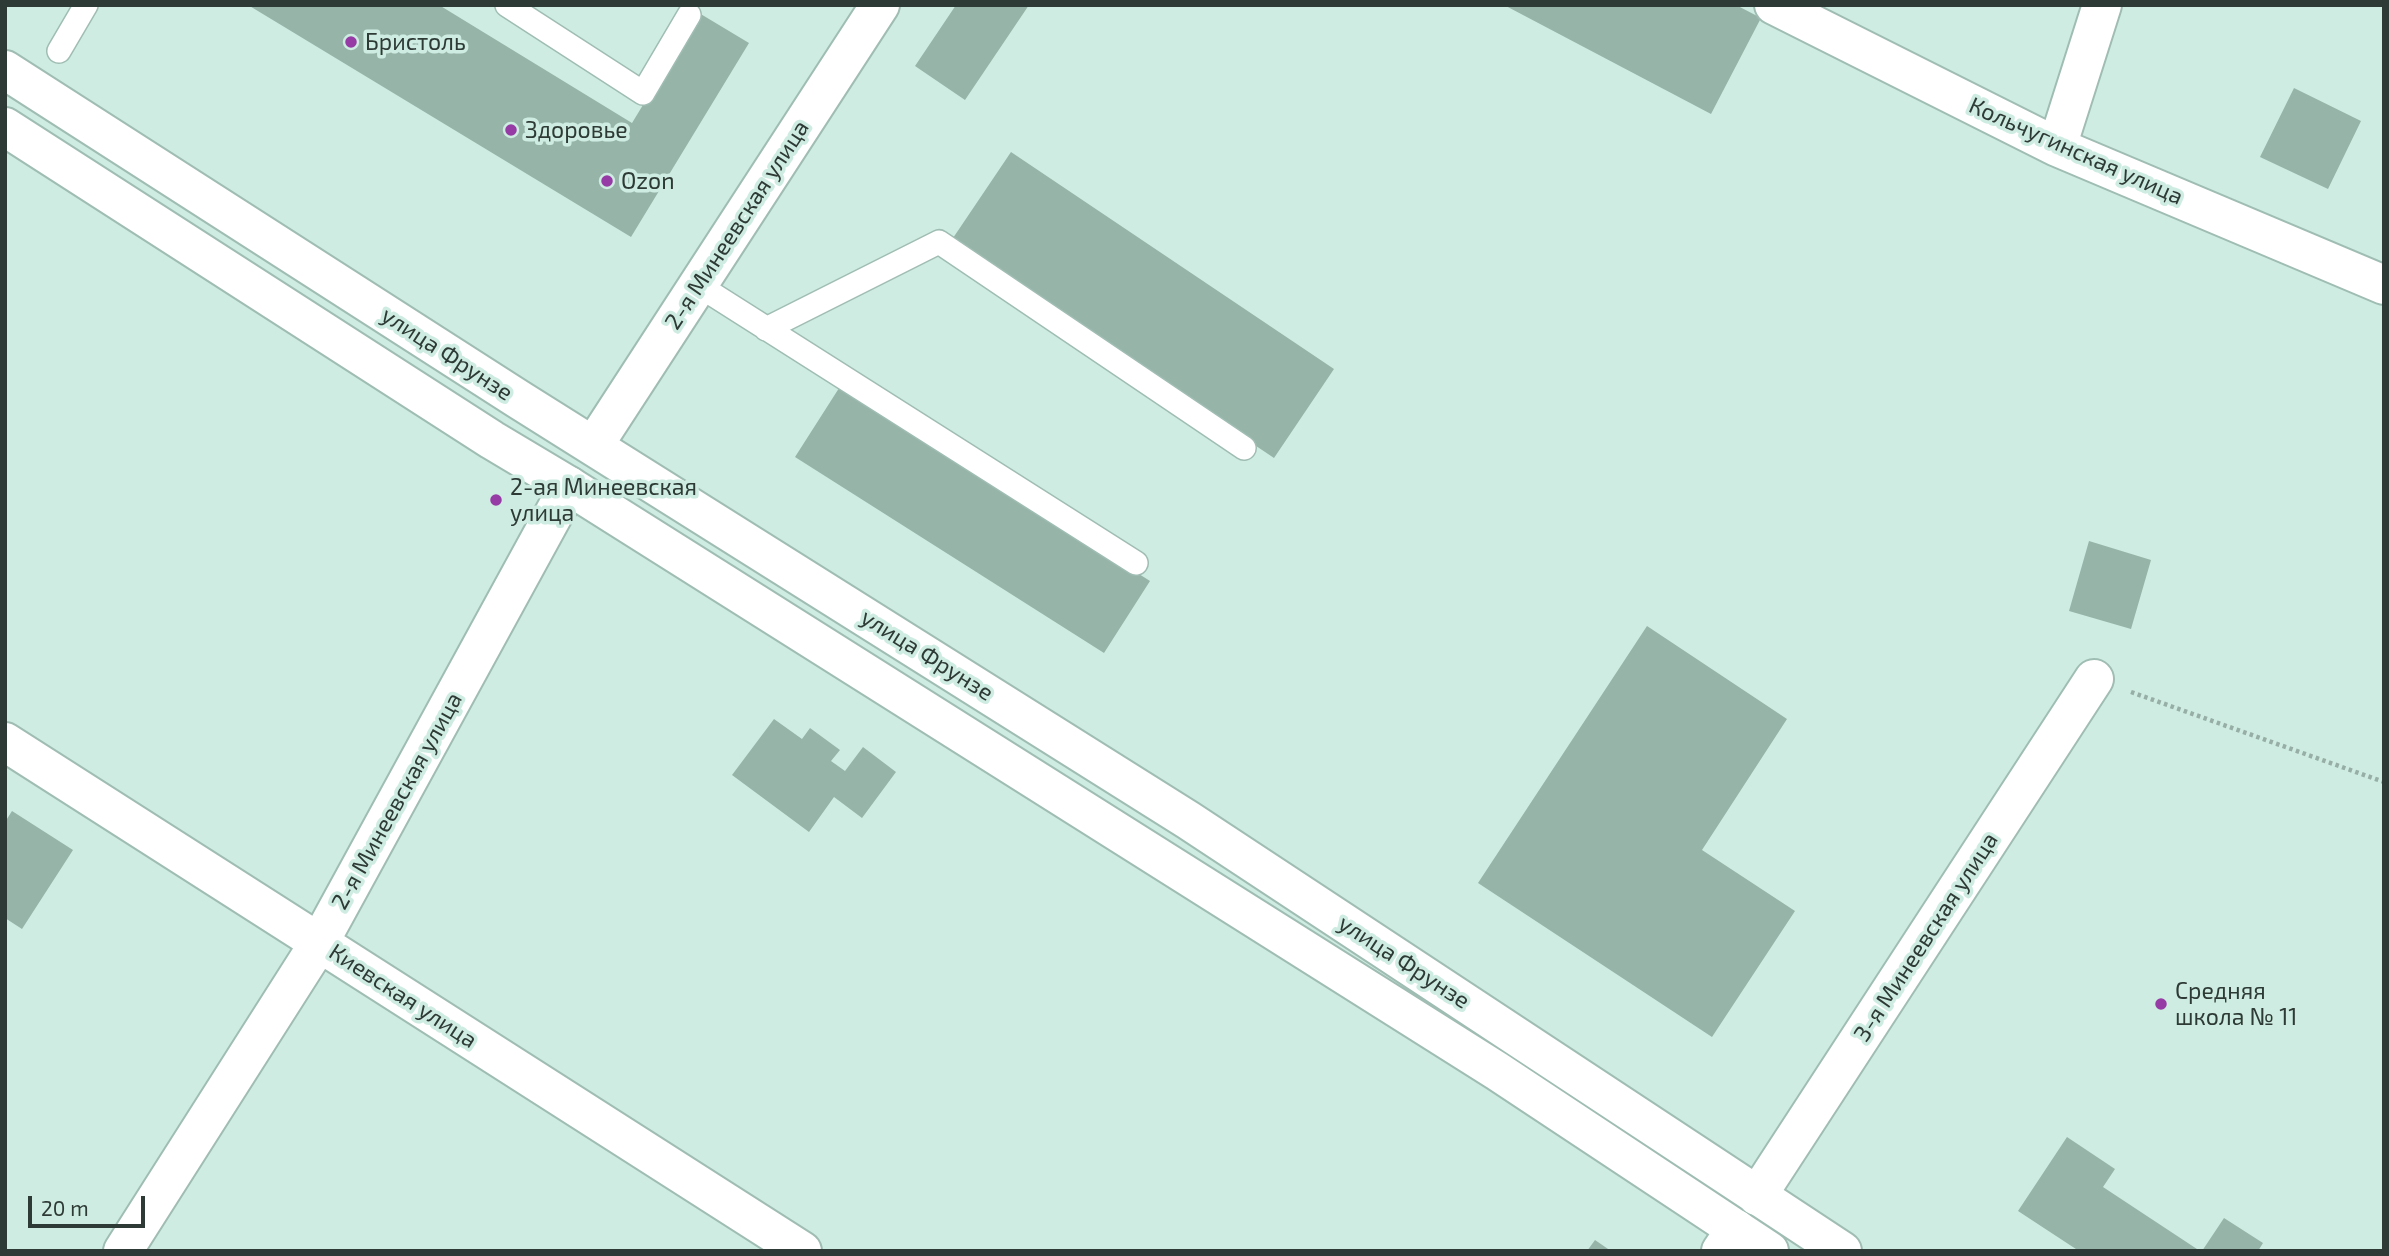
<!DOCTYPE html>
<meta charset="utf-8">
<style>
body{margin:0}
#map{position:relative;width:2389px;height:1256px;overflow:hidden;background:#ceece1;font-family:"Exo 2",sans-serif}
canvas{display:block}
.frame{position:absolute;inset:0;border:7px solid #2e3a35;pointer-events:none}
.scale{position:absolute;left:28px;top:1196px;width:117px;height:32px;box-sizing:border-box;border:4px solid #2e3a35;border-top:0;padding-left:9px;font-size:21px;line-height:24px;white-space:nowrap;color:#2e3a35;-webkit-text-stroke:5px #ceece1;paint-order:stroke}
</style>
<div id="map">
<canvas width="2389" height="1256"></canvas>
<div class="frame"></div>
<div class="scale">20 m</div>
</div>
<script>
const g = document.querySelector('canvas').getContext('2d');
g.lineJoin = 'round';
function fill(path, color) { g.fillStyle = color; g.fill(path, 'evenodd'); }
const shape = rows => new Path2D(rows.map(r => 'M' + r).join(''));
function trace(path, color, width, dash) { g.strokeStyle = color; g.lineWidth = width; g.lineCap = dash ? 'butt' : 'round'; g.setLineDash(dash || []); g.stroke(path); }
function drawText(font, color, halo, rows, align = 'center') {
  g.font = font + ' "Exo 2",sans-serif'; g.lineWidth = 7; g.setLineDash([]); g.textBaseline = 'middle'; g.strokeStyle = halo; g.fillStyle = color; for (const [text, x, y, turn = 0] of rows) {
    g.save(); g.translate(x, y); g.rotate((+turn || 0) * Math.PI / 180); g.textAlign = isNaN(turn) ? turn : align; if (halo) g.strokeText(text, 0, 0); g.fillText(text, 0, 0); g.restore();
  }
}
fill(shape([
 [248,5,439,5,632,123,699,13,749,43,631,237],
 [956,5,1029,5,965,100,915,66],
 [1504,5,1736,5,1761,18,1711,114],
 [2294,88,2361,121,2328,189,2260,157],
 [1011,152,1334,369,1274,458,951,241],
 [841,385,1150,581,1104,653,795,457],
 [2089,541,2151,560,2131,629,2069,611],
 [1647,626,1787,719,1702,850,1795,911,1712,1037,1478,883],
 [774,719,802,739,810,728,840,750,831,761,845,771,863,747,896,772,862,818,834,797,809,832,732,775],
 [12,811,73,850,22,929,5,918,5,822],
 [2067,1137,2115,1169,2103,1187,2200,1251,2079,1251,2018,1211],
 [2224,1218,2263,1243,2258,1251,2202,1251],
 [1595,1240,1611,1251,1587,1251]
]), '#97b4a9');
const service = shape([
 [507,5,643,93,689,15],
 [59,51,86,5],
 [698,285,1136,563],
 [766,329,939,242,1244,448]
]);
const minor = shape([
 [1774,5,2057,147,2384,285],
 [2057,147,2102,5],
 [594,445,880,5],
 [5,742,802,1251],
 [1757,1196,2094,679],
 [123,1251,319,943,569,486],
 [1721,1251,1736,1229]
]);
const trunk = shape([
 [5,70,518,399,1188,820,1842,1251],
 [5,127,492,440,569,486,1497,1071,1769,1251]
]);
trace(service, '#a0bdb3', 26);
trace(minor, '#a0bdb3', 42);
trace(trunk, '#a0bdb3', 42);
trace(shape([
 [2131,692,2384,782]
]), '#96aea5', 4.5, [3.5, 3.5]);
trace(service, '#fff', 23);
trace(minor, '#fff', 38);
trace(trunk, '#fff', 38);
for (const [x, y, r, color] of [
 [351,42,7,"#963ba5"],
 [511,130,7,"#963ba5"],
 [607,181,7,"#963ba5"],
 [496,500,7,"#963ba5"],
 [2161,1004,7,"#963ba5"]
]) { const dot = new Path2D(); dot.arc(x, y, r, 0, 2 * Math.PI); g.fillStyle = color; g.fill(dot); trace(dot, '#ceece1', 2.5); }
drawText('23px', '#2e3a35', '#ceece1', [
 ["Бристоль",365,42],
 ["Здоровье",525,130],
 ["Ozon",621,181],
 ["2-ая Минеевская",510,487],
 ["улица",510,513],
 ["Средняя",2175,991],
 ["школа № 11",2175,1017]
], 'left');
drawText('23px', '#2e3a35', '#ceece1', [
 ["Кольчугинская улица",2076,151,24],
 ["2-я Минеевская улица",737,225,-57],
 ["улица Фрунзе",447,354,33],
 ["улица Фрунзе",927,655,32],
 ["2-я Минеевская улица",397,801,-61],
 ["3-я Минеевская улица",1926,937,-57],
 ["улица Фрунзе",1404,962,33],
 ["Киевская улица",403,996,33]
]);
</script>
